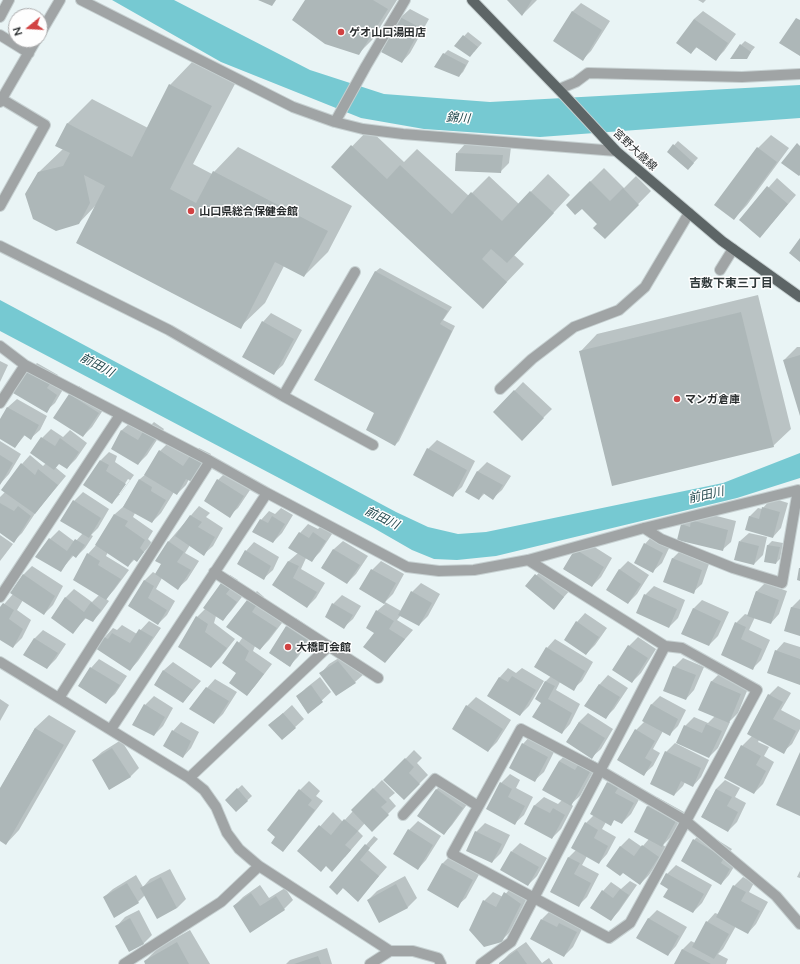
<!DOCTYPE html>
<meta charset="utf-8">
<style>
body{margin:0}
#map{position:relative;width:800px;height:964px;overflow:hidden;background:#e9f4f5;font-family:Lato,sans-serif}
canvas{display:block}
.north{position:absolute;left:8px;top:8px;width:40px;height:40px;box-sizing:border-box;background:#fefefe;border:1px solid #a9aaab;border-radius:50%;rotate:252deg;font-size:11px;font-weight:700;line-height:16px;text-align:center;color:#292d2e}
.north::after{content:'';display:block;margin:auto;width:14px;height:18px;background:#d14242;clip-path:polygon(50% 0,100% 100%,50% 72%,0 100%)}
</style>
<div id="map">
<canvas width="800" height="964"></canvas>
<div class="north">N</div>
</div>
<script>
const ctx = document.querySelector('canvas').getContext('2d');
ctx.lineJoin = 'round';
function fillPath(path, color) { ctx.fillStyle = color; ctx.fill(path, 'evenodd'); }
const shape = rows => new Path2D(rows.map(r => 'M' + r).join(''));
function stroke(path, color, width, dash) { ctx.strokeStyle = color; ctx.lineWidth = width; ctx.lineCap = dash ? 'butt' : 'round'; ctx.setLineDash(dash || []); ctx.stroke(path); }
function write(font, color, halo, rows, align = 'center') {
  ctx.font = font + ' Lato,"Noto Sans JP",sans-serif'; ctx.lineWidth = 3; ctx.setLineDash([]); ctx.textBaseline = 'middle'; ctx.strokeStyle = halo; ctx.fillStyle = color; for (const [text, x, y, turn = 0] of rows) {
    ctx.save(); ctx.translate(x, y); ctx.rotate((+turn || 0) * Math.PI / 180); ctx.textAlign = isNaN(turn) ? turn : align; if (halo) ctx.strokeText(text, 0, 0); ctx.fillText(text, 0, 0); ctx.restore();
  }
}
fillPath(shape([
 [112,0,174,0,310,70,384,94,490,102,800,85,800,118,540,137,424,129,361,118,221,62],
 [0,300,396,512,428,527,458,534,486,532,723,483,800,453,800,478,737,498,496,556,457,560,434,559,412,550,372,527,0,331]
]), '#76c9d2');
fillPath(shape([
 [307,0,397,0,372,40,358,54],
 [508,0,537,0,522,15],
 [698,0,706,0,703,3],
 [581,3,610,21,591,51,582,60,572,12],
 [410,9,429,19,410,53,402,62,383,52,401,17],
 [703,11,736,34,724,51,715,60,697,47,691,53,694,19],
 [468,32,482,43,474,52,455,46],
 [745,41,755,47,746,58,741,45],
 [448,50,469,61,463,72,459,76,444,54],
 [194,60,236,82,193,164,212,174,238,147,352,206,328,252,304,276,284,266,265,303,240,327,96,205,79,223,39,172,63,149,67,124,92,99,148,128,170,85],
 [369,129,404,162,417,149,469,196,489,176,519,204,548,174,570,195,514,255,524,264,483,307,332,167],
 [771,135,789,148,747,205,734,219,758,148],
 [678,141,698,158,688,169,668,152],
 [465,144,511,147,509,163,500,172,457,153],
 [604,168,624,188,636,176,651,191,605,238,598,224,582,207,567,205],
 [777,178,796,195,760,237,740,220],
 [380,268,452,307,443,320,455,326,399,441,395,445,375,413,375,272],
 [758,295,791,429,773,446,580,352,597,334],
 [271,313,302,330,283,365,274,373,263,322],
 [797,347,800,347,800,413,784,360],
 [0,361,8,365,0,382],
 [37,363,58,375,55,379,65,386,55,403,46,411,28,372],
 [523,382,552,409,522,439,494,412],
 [79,386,107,404,92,427,83,436,55,418,70,394],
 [17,399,47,416,40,430,31,438,25,435,15,447,0,438,0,421,8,407],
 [131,422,145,431,154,422,164,429,147,455,138,464,112,449,122,430],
 [51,429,63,437,70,430,87,443,76,459,67,468,59,463,55,467,66,476,36,512,22,533,14,541,0,532,0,497,5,492,22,464,30,455,43,466,46,463,42,438],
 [437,440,475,461,462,487,453,495,428,449],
 [0,441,21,454,9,474,0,484],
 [169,442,191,457,199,448,211,454,200,472,189,479,186,485,177,494,174,492,161,513,152,522,135,513,133,517,153,531,148,539,152,543,137,560,135,559,128,566,108,552,106,556,129,570,114,590,106,599,109,601,101,612,93,621,86,618,73,632,65,598,74,589,92,602,99,595,88,554,97,544,115,514,124,506,140,479,147,473,160,451],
 [109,452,117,456,115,462,134,475,121,493,112,502,101,460],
 [128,479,130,480,120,494,118,494],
 [487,462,511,476,502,490,493,498,485,493,479,499,466,491,478,471],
 [227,471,252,487,238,508,229,516,218,480],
 [83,492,109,509,98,528,91,535,93,536,85,548,76,557,74,555,60,571,50,539,59,530,75,542,83,533,74,501],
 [772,498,788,503,781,528,773,537,749,517,758,508,762,509],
 [199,506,210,513,206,517,223,528,213,546,204,554,190,545,185,553,199,561,187,580,178,588,162,578,156,589,175,601,167,615,158,624,130,606,144,581,153,572,156,574,162,563,157,560,169,541],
 [281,508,293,515,282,533,273,542,261,520,269,511,275,514],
 [701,512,736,521,731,542,722,550,682,525,691,516],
 [308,524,318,529,323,524,334,531,320,552,311,561,306,558,301,569,325,583,316,598,307,607,273,585,289,561,298,553,300,533],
 [749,533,767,537,763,555,754,564,740,541],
 [0,535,13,544,0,561],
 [653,535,671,544,662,563,653,571,645,544],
 [343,541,368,556,356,574,347,583,322,567,334,549],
 [585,541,612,558,601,577,592,586,564,569],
 [772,541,783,543,780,559,776,563,765,561,768,545],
 [254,542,279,557,273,570,264,578,246,551],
 [681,550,710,561,702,584,693,592,672,559],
 [381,561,404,574,393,594,385,602,401,611,412,592,421,583,440,594,428,616,419,625,401,615,397,620,413,630,385,662,375,633,377,611,385,604,360,589,372,570],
 [628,561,649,575,637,594,628,603,619,570],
 [32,566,63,586,53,605,44,614,23,600,17,610,31,620,22,638,13,647,0,639,0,609,13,594,12,593,24,574],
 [545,566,572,588,554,608,527,586],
 [230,575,238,580,234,585,245,593,231,611,222,620,216,616,214,623,235,639,220,658,211,667,197,617,206,608,222,584],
 [765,583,787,591,779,614,771,623,755,617,749,630,770,640,761,660,753,668,722,654,736,623,745,614,748,615,756,592],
 [654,586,685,600,678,618,669,627,645,595],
 [257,591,264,597,260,603,285,619,269,640,260,649,255,646,253,651,272,664,255,686,247,695,237,673,224,663,243,637,228,626,248,600],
 [342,595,361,606,353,619,344,627,333,604],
 [800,599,800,635,785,630,792,607],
 [702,600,729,612,718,636,709,645,693,609],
 [585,613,607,628,595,645,586,654,577,622],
 [296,618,315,631,298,657,289,666,270,653,287,626],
 [149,621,161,628,138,661,130,670,97,648,105,637,113,628,117,630,122,625,137,634],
 [43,630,66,644,56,659,47,668,34,639],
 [638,637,656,649,641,673,632,682,629,646],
 [555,639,593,662,582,681,573,689,560,682,556,690,580,704,570,724,562,733,542,702,537,699,546,681,551,676,547,648],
 [784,642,800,647,800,683,776,651],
 [347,653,364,674,355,682,321,673,329,664],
 [683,658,704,667,694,690,686,699,674,667],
 [99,659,127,676,115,694,106,702,91,668],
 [173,662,201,681,183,702,156,684,164,670],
 [508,668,516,673,522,668,544,681,529,706,520,715,488,696,500,677],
 [720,673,749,686,738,713,729,722,730,722,718,748,709,757,685,726,694,717,708,723,715,716,711,682],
 [608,675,628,688,614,709,605,718,586,706,600,684],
 [320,677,331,692,308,713,297,697,306,688],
 [215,679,237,692,223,714,214,723,207,688],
 [778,686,791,693,781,710,800,720,800,729,792,744,783,752,759,740,758,742,769,747,764,756,774,762,763,784,754,793,742,746,752,736,769,695],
 [154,696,173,708,163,726,154,735,134,724,145,705],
 [660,696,686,710,678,726,670,734,663,731,653,749,660,753,653,766,644,774,636,730,645,721,651,705],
 [476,697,511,720,497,742,488,751,467,706],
 [0,699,9,705,0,721],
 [292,705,304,719,282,739,270,725],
 [588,713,613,729,601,749,592,757,567,742,579,722],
 [49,715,76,731,19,830,6,844,0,840,0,789,35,728],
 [181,722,199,732,191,748,183,757,173,731],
 [531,735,556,748,544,772,535,780,523,744],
 [121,740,139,768,130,777,93,760,102,752],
 [675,743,709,760,701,777,693,786,685,782,683,786,674,795,666,752],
 [414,750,422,758,417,763,428,775,404,799,385,780],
 [568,753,583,761,587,757,598,763,580,796,571,804,573,806,561,829,552,838,525,824,535,805,544,797,558,804,562,800,559,761],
 [510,774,520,780,516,788,533,797,524,815,515,823,501,783],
 [617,774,626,779,623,784,642,794,631,814,622,823,615,819,610,824,606,822,602,829,616,837,607,854,599,863,587,856,582,865,599,874,587,897,579,905,551,891,569,857,576,850,586,823,594,815,608,783],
 [382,780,395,793,389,798,396,806,372,830,365,823,358,831,363,836,345,857,326,865,298,851,333,812,343,822,353,811,352,810],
 [725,780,740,788,735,797,746,803,737,822,728,831,702,817,716,789],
 [309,781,320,791,316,796,323,801,291,842,283,851,277,836,300,790],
 [445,781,471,799,452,825,444,834,418,816,437,789],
 [242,785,252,796,236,811,230,796],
 [657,797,684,812,671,837,663,845,667,848,649,875,640,884,620,847,629,838,642,847,649,839,635,831,648,806],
 [418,821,441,836,426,860,418,869,409,830],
 [485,823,510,835,501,853,492,862,476,832],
 [703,831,732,849,729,854,738,860,729,875,721,884,694,840],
 [374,836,378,839,368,850,387,867,358,900,343,888,366,845],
 [520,843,547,858,537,876,528,885,512,851],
 [452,854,481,871,466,898,457,906,428,889,443,863],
 [676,865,712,885,702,903,693,912,669,888,667,874],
 [170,869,186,899,177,908,145,895,138,902,104,897,113,889,136,875,143,887,150,879],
 [800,871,800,878,797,877],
 [405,876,417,898,408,907,380,922,368,900,377,891],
 [743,877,754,883,749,892,768,902,756,924,748,933,736,926,723,949,718,954,728,959,726,964,675,964,682,950,691,941,695,943,707,922,715,913,718,914,734,886],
 [630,881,637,885,619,911,611,920,603,891,611,882,621,889],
 [514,884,529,894,510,932,501,941,484,901,493,892,503,897],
 [260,885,269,898,285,888,293,900,284,909,234,906,243,897],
 [139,910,152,935,143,944,117,926,125,917],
 [657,910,687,927,676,946,668,955,648,919],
 [550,911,585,923,573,947,564,956,542,919],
 [190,930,210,964,146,964,145,961,158,948],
 [526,942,542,963,549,958,553,964,501,964,500,963,509,954],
 [327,948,332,964,286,964,290,960]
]), '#0003');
fillPath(shape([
 [258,0,276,0,272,6],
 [305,0,373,0,388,9,359,55,325,44,292,20],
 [507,0,532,0,522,16],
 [572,11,602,30,583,61,553,41],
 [400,17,421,28,402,63,381,52],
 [796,18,800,20,800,56,779,43],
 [694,19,728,43,716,61,696,47,691,54,676,43],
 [463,35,478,47,470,57,454,46],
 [740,44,751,52,747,59,730,59],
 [443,53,466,65,459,77,434,67],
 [169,84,212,106,170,189,196,203,213,171,328,231,304,277,275,262,241,329,76,243,105,186,84,175,90,203,79,224,56,231,33,219,25,194,38,172,63,166,70,153,55,146,67,123,132,157],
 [797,143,800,146,800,175,799,176,781,163],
 [673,144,694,163,688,170,667,152],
 [351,145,387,179,400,165,452,214,471,192,502,221,530,191,554,213,507,263,491,249,482,259,507,282,483,309,331,167],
 [757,147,777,162,734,220,714,205],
 [456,153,503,155,501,173,455,171],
 [590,181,610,201,623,188,639,205,605,239,593,228,597,224,582,209,575,215,566,205],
 [767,186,788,204,760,238,739,220],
 [800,238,800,262,789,253],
 [375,271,448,311,440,324,452,331,395,446,366,430,374,413,314,380],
 [741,312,774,447,612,486,579,351],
 [262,321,294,339,274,375,242,357],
 [800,355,800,416,783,360],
 [27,371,50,384,47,388,57,395,47,413,13,393],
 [514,390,544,418,522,441,493,412],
 [69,394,99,413,83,437,53,418],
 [7,407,39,425,31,440,24,435,15,448,0,439,0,419],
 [121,430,138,440,144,430,156,438,138,465,111,449],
 [41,437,55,446,60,438,79,452,67,469,59,464,54,470,30,453],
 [427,448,467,470,453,497,413,475],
 [159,450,183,466,190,456,203,463,192,482,186,479,177,495,144,475],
 [0,455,13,463,0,485],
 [100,460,109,465,106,471,126,484,112,504,83,485],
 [21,463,35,475,38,469,58,485,35,514,1,490],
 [477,471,503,485,493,500,483,493,479,500,465,492],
 [139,479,152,487,151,491,166,500,152,523,123,507],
 [217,479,244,496,230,518,204,501],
 [73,500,101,518,89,538,60,521],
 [0,503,14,511,18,506,31,516,14,543,0,533],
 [762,507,780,512,773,538,745,530,749,516,759,519],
 [114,514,128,521,125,526,145,540,140,548,144,552,137,562,133,559,128,567,95,545],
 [190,515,202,522,198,527,215,537,204,556,175,536],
 [272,516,285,524,273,543,252,532,260,519,268,523],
 [691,520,728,530,723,551,677,540,681,524,690,527],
 [299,532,309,538,313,532,326,541,312,562,288,548],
 [49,538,67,551,75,539,85,545,76,558,72,555,61,572,35,557],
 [168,541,184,552,177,562,191,570,178,590,155,574,161,564,155,561],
 [739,541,759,546,754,565,734,560],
 [644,543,663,553,653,573,634,563],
 [767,545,780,547,776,564,764,562],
 [333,549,360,565,347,584,321,568],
 [575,549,604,567,592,587,563,569],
 [245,550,271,566,264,580,237,564],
 [87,553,100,561,98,565,121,579,106,600,73,580],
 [672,558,702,570,694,594,663,582],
 [288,561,299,566,293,578,317,592,307,608,272,585],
 [799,568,800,568,800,581,797,580],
 [371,569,396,583,384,604,359,589],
 [619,569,641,584,628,604,606,590],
 [23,574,55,596,44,615,10,593],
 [535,574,564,597,554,610,525,586],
 [144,580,154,586,148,598,167,610,158,625,128,606],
 [221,583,230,589,226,594,237,602,223,621,203,608],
 [411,591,432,603,419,626,398,615],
 [756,591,779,600,771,624,747,616],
 [644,594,677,609,669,628,636,613],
 [65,597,84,612,91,602,101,610,93,622,85,618,73,634,51,618],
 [247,600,256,606,252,612,277,628,260,650,226,627],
 [3,603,14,610,9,619,23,629,13,648,0,640,0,607],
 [332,603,353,615,344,629,325,617],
 [791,607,800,609,800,636,784,631],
 [693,608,721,621,709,646,681,634],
 [376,610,394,621,389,629,405,639,385,663,363,647,374,633,366,628],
 [196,616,208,624,205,632,227,648,211,668,178,647],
 [576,621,599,637,586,655,564,640],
 [735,622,746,627,741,639,762,649,753,670,721,655],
 [286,626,307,640,290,667,269,653],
 [139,629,153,637,130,671,95,648,104,637,108,639,112,633,130,643],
 [34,638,58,653,47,669,23,655],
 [237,641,249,651,245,660,264,674,247,696,229,683,236,673,222,663],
 [628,645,648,658,632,683,612,670],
 [546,647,585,671,574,691,534,667],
 [775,650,800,659,800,685,767,673],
 [338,661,356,683,336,696,319,673],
 [673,666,696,675,686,700,663,691],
 [90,667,120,685,106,704,78,686],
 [163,670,193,690,183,703,154,685],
 [512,676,536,690,520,716,487,696,499,677,508,682],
 [545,681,555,686,548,699,572,713,562,734,532,717,541,703,535,699],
 [711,681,741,694,729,723,698,710],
 [599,684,620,697,606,719,584,706],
 [311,685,323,702,308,714,296,696],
 [206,687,229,701,214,724,189,709],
 [768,694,783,702,773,719,796,731,784,754,747,734],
 [144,704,165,717,154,736,132,725],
 [651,704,678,719,670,736,642,721],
 [466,705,503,729,488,752,452,729],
 [283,713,296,728,282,740,268,725],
 [579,722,605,738,592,759,566,742],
 [706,724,722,731,709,758,676,743,684,725,702,733],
 [35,728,64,745,6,845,0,841,0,788],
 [635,729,655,741,645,758,652,762,644,776,617,760],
 [172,730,191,741,183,758,163,746],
 [522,743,548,757,535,782,509,768],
 [741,745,761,756,756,765,766,771,754,794,724,778],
 [112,748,131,777,109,790,92,760],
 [665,751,701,768,693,787,681,781,674,796,650,784],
 [800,752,800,816,776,805],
 [405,758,414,767,409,773,420,784,404,800,383,780],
 [559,761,575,770,578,765,590,772,571,806,542,790],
 [500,782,512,789,508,797,525,806,515,825,486,809],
 [607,782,618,788,615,793,634,803,622,824,614,820,611,826,590,814],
 [237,788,248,801,236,812,225,800],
 [373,788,387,802,381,807,389,815,372,832,351,810],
 [299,789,312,800,308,805,315,810,283,852,271,843,275,837,267,830],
 [436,789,463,808,444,835,417,816],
 [716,789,732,797,727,806,738,812,728,832,701,817],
 [534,805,550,813,553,808,565,815,552,839,524,824],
 [647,806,676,821,662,847,634,832],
 [344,819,358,831,345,845,351,850,332,872,326,866,321,872,297,851,319,825,331,835],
 [585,822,598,830,594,838,608,846,599,864,571,848],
 [408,829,433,845,418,870,393,854],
 [475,831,502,844,492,863,466,851],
 [693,839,724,858,721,863,730,869,721,885,681,861],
 [365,844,370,848,360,860,379,876,358,902,343,888,337,895,329,887],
 [642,845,659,857,640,885,623,873,620,876,606,866,620,846,634,856],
 [511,851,539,867,528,886,500,870],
 [568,857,580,863,574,874,591,883,579,907,550,892],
 [442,863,473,880,458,908,427,890],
 [666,873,704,894,693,913,663,897,668,889,660,884],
 [161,877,177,908,157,919,140,888],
 [127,883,139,903,114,918,103,897],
 [396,884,408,908,379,923,367,900],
 [733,885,746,892,741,901,760,911,748,934,716,917],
 [620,889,629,895,611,921,590,908,602,890,613,898],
 [504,892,521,904,502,942,484,947,469,930,483,900,496,907],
 [251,893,260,906,276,896,285,910,250,933,233,906],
 [130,918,144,944,129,952,115,926],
 [648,918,679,936,668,956,636,938],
 [541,919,557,927,559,923,577,932,564,957,530,939],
 [706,921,729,934,714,959,692,947],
 [177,942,189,964,145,964,144,961],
 [682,949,711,964,674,964],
 [517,950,527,964,499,964,499,963],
 [318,956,321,964,294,964]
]), '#adb7b8');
const minor = shape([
 [81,0,293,107,335,122,363,129,403,134,616,151],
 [0,17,9,0],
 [40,34,60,0],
 [0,35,29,53],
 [559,89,576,82,588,73,742,77,800,74],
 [0,98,45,125,0,206],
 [0,102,36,40],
 [335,122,366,66,405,0],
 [0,246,169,330,283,396,373,445],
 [720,270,733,249],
 [0,346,25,365,210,461,267,493,407,567,439,571,474,570,528,560,644,528,798,490,782,583,733,568,661,539,644,528],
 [500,389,532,359,574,327,619,310,645,287,689,213],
 [283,396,355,272],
 [0,403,25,365],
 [214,572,378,678],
 [0,597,120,415],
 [665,646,682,648,757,690,686,821,776,896,800,924],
 [0,662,189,778,204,790,216,807,227,833,239,849,259,866,390,951,413,951,438,958,441,964],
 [59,698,210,461],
 [111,729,267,493],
 [521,729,601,771,686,821,630,923,609,938,452,854,521,729],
 [189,778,329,646],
 [403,815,435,779,478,806],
 [124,964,221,902,259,866],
 [370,964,390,951],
 [481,964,511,942,665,646,528,560]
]);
const major = shape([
 [472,0,565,96,616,151,722,241,800,297]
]);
stroke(minor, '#c6d0d1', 12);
stroke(major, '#c6d0d1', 12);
stroke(minor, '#a0a4a5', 10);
stroke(major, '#5d6566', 10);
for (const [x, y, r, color] of [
 [341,32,4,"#d14242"],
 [191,211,4,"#d14242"],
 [677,399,4,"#d14242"],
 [288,647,4,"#d14242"]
]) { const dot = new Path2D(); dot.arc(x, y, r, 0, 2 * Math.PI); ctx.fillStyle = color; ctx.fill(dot); stroke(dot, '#fefefe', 1.5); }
write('bold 11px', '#292d2e', '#fefefe', [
 ["ゲオ山口湯田店",349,32],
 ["山口県総合保健会館",199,211],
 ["マンガ倉庫",685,399],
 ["大橋町会館",296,647]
], 'left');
write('11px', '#292d2e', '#fefefe', [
 ["宮野大歳線",635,150,43]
]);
write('italic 12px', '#1f464b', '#fefefe', [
 ["錦川",458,118,4],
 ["前田川",97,365,28],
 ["前田川",706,495,-13],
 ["前田川",382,518,26]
]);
write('bold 12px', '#30393a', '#fefefe', [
 ["吉敷下東三丁目",731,283]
]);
</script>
